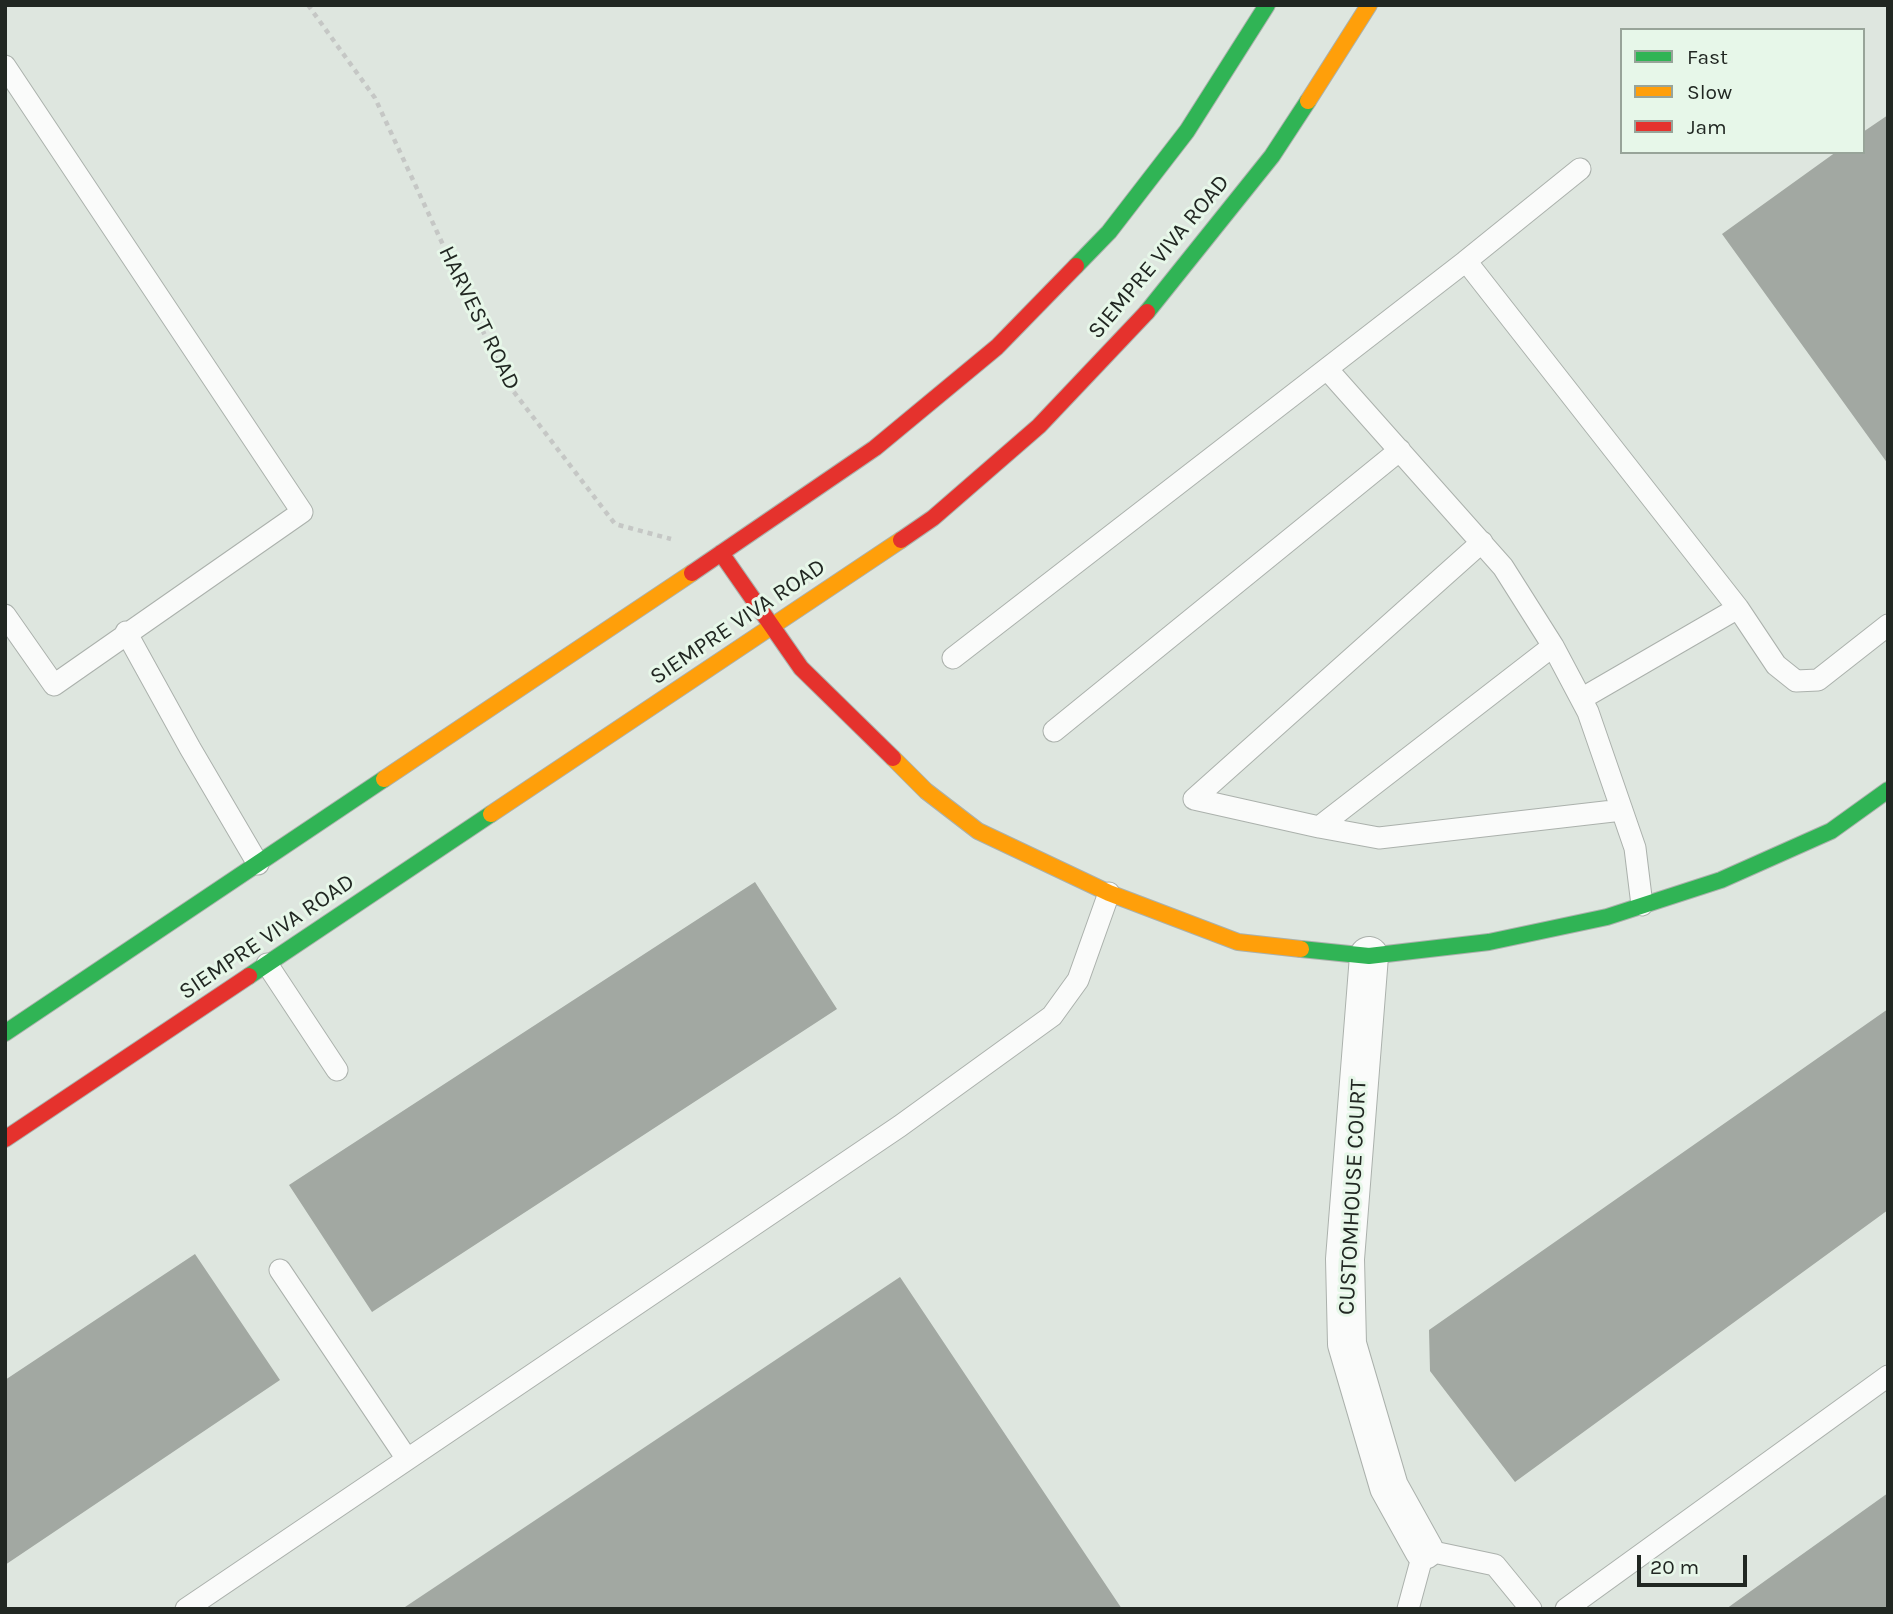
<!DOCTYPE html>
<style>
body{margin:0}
#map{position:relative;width:1893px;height:1614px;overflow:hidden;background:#dee6df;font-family:Karla,sans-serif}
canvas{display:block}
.frame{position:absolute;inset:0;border:7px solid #212722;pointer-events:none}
.legend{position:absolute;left:1620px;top:28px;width:245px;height:126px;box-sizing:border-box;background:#e7f7e9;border:2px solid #98a499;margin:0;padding:9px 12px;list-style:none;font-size:21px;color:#212722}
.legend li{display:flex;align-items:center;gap:14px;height:35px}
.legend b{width:35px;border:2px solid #98a499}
.scale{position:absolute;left:1637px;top:1555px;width:110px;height:32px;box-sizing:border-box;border:4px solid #212722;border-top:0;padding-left:9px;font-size:21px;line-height:24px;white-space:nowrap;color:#212722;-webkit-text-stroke:5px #e7f7e9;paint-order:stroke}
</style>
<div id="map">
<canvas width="1893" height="1614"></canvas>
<div class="frame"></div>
<ul class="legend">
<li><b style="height:9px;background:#30b455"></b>Fast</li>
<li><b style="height:9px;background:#ff9f0a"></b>Slow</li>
<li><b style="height:9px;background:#e5322d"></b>Jam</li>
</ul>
<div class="scale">20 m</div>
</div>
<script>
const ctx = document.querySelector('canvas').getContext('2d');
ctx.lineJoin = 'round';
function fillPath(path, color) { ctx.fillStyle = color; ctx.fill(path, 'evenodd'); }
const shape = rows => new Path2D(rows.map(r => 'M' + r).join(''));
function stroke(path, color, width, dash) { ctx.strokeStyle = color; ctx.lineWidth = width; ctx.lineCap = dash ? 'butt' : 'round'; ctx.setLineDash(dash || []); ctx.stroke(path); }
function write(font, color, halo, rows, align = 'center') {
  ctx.font = font + ' Karla,sans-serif'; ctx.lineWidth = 6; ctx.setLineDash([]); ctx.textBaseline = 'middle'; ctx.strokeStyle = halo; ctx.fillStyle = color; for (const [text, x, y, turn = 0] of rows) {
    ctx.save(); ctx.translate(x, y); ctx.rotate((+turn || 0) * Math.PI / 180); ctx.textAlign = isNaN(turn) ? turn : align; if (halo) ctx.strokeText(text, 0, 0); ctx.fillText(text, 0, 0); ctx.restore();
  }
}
fillPath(shape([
 [1888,115,1888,464,1722,234,1836,152,1863,152,1863,132],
 [755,882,837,1009,372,1312,289,1185],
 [1888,1009,1888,1210,1515,1482,1430,1371,1429,1330],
 [195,1254,280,1380,5,1565,5,1380],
 [900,1277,1122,1609,402,1609],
 [1888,1493,1888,1609,1726,1609,1769,1578]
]), '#a2a8a2');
const lane = shape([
 [5,66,302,512,54,685,5,615],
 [1466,261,1580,169],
 [1327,369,1503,567,1553,646,1588,712,1635,848,1642,905],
 [126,632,190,748,258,864],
 [953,658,1466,261,1738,608],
 [1581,699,1738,608,1776,665,1796,681,1818,680,1888,625],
 [1054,731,1400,450],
 [1194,799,1319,827,1379,838,1622,810],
 [1194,799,1482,542],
 [1319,827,1553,646],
 [267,964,337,1070],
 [280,1270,407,1459],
 [186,1609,900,1126,1052,1016,1078,980,1109,893],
 [1408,1609,1424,1550,1495,1565,1531,1609],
 [1566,1609,1888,1376]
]);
const street = shape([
 [1369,956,1345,1259,1347,1344,1389,1487,1424,1550]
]);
const fast = shape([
 [1076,266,1109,232,1187,131,1267,5],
 [1147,312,1272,156,1308,101],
 [1301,949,1369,956,1489,942,1607,917,1721,880,1831,831,1888,790],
 [249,976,491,814],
 [5,1033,384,779]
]);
const slow = shape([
 [1308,101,1369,5],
 [893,758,926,791,978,831,1109,893,1238,942,1301,949],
 [384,779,692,573],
 [491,814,901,540]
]);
const jam = shape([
 [901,540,933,518,1039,426,1147,312],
 [721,553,801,668,893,758],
 [692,573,875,448,997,347,1076,266],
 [5,1139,249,976]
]);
stroke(lane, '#abb1ac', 23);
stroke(street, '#abb1ac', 40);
stroke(fast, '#abb1ac', 18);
stroke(slow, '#abb1ac', 18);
stroke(jam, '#abb1ac', 18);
stroke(shape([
 [308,5,375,98,507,383,615,524,671,539]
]), '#c5c7c5', 4.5, [5, 5]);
stroke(lane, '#fafbfa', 21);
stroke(street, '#fafbfa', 38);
stroke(fast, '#30b455', 16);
stroke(slow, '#ff9f0a', 16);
stroke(jam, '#e5322d', 16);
write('23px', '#212722', '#e7f7e9', [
 ["SIEMPRE VIVA ROAD",1159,257,-50],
 ["HARVEST ROAD",479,318,64],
 ["SIEMPRE VIVA ROAD",738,622,-34],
 ["SIEMPRE VIVA ROAD",267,937,-34],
 ["CUSTOMHOUSE COURT",1353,1197,-87]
]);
</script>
